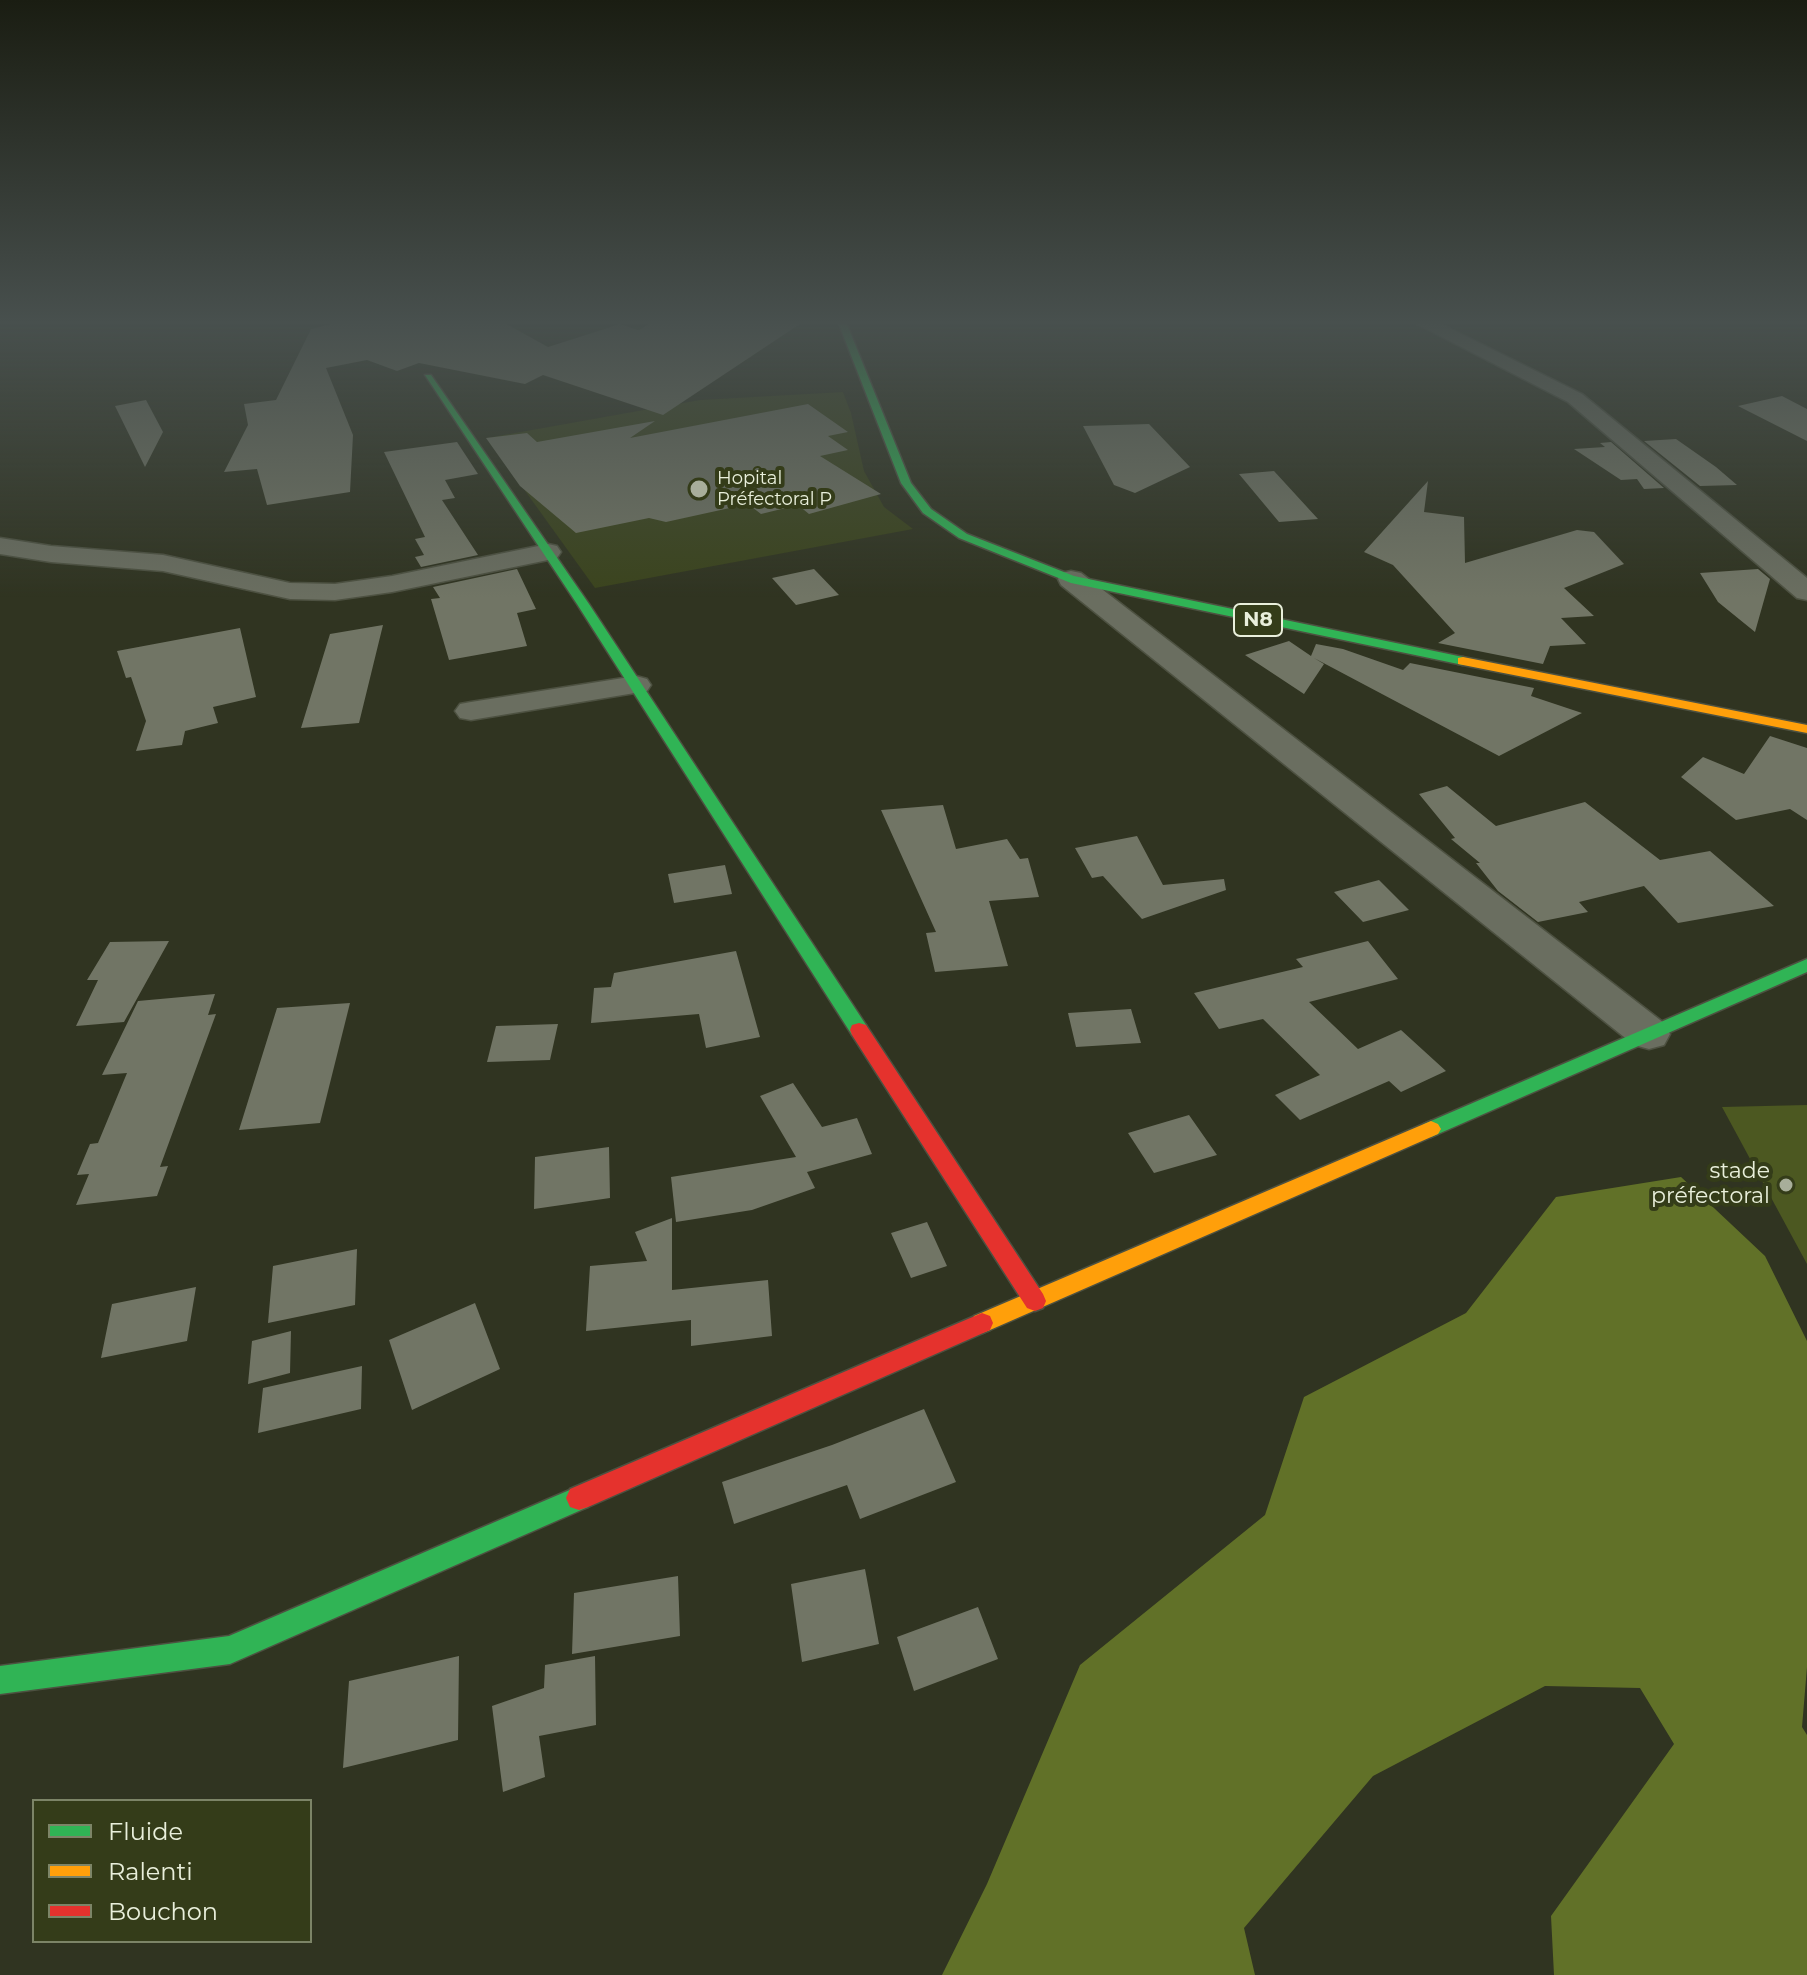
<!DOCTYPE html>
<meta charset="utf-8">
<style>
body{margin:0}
#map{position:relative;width:1807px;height:1975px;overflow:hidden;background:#303421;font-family:Montserrat,sans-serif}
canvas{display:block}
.legend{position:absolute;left:32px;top:1799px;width:280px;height:144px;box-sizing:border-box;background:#343c19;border:2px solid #7c8467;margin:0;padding:10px 14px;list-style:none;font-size:24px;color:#e9efdb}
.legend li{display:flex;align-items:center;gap:16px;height:40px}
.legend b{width:40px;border:2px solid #7c8467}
</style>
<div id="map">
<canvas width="1807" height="1975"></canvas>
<ul class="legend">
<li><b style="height:10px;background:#30b455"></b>Fluide</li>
<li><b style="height:10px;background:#ff9f0a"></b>Ralenti</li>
<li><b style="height:10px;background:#e5322d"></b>Bouchon</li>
</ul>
</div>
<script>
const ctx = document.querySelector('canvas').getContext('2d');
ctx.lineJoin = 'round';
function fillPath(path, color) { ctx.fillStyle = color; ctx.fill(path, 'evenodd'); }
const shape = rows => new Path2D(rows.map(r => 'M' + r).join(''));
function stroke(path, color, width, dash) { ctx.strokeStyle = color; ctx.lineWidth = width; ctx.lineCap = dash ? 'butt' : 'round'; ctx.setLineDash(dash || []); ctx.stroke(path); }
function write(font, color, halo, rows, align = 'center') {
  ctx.font = font + ' Montserrat,sans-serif'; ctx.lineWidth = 8; ctx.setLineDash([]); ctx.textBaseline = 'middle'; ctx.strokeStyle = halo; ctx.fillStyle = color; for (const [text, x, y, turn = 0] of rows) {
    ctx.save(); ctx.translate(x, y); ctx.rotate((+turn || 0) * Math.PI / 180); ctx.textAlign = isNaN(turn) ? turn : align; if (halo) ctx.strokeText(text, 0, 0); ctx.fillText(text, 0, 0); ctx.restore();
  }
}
fillPath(shape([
 [843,392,851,413,864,471,884,507,913,529,595,588,487,438,700,400]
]), '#3b441d');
fillPath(shape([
 [1807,1105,1807,1264,1722,1107]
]), '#4c5821');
fillPath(shape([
 [1681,1177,1765,1256,1807,1341,1807,1667,1802,1727,1807,1735,1807,1975,1554,1975,1551,1916,1674,1744,1640,1688,1545,1686,1373,1776,1244,1928,1255,1975,942,1975,987,1884,1080,1665,1265,1515,1304,1397,1466,1313,1556,1197]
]), '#617128');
fillPath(shape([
 [339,322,503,322,548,347,620,324,639,330,652,322,803,322,663,415,543,375,525,384,419,363,397,371,367,360,326,368,353,435,350,492,267,505,257,469,224,472,248,425,244,404,276,400,311,329],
 [1782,396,1807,409,1807,441,1738,406],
 [146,400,163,432,145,467,115,406],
 [808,404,848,432,828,436,848,450,820,456,881,494,809,514,798,505,761,514,748,504,666,522,649,518,576,533,520,486,486,438,527,433,537,442,655,421,630,438],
 [1149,424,1190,467,1135,493,1114,485,1083,426],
 [1676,439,1716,467,1737,485,1700,486,1644,441],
 [457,442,478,474,445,480,455,498,442,500,478,555,421,567,415,557,424,555,415,539,425,537,384,452],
 [1611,442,1664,488,1644,489,1637,479,1621,480,1574,449,1605,447,1600,443],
 [1274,471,1318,519,1279,522,1239,474],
 [1428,481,1424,512,1464,517,1465,563,1577,530,1594,532,1624,564,1564,588,1594,616,1561,618,1586,644,1550,646,1543,664,1438,643,1455,633,1393,565,1364,552],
 [517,569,536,609,517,613,527,646,449,660,431,599,440,598,433,587],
 [814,569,839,595,796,605,772,578],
 [1758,569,1770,579,1755,632,1718,602,1700,573],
 [383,625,359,723,301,728,330,634],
 [240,628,256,697,213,707,218,723,185,731,182,745,136,751,146,721,131,677,126,678,117,651],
 [1289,641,1311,656,1316,644,1343,649,1403,670,1410,663,1534,688,1531,696,1582,713,1499,756,1314,658,1324,664,1304,694,1245,655],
 [1770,736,1807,748,1807,820,1790,809,1736,820,1681,777,1703,757,1744,774],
 [1447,786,1496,826,1585,802,1660,860,1710,851,1774,906,1678,923,1644,886,1579,902,1588,912,1538,922,1498,891,1476,863,1480,863,1451,839,1455,838,1419,794],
 [943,805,956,849,1007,839,1020,859,1028,858,1039,897,989,901,1008,966,935,972,926,933,936,932,881,810],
 [1137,836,1163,885,1224,879,1226,890,1142,919,1103,876,1092,878,1075,848],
 [725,865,732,894,674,903,668,874],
 [1379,880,1409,910,1363,922,1334,892],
 [169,941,124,1022,76,1026,98,980,87,980,110,942],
 [1368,941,1398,979,1309,1002,1358,1049,1401,1030,1446,1071,1401,1092,1389,1081,1300,1120,1275,1095,1320,1075,1263,1019,1219,1029,1194,993,1303,967,1296,959],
 [736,951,760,1037,706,1048,699,1014,591,1023,594,988,611,987,614,973],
 [215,994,208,1015,216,1014,160,1167,168,1166,157,1196,76,1205,89,1174,77,1175,90,1144,98,1143,127,1073,102,1075,138,1001],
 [350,1003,320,1123,239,1130,277,1008],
 [1131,1009,1141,1043,1076,1047,1068,1013],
 [558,1024,550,1060,487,1062,496,1026],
 [793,1083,822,1127,857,1118,872,1154,807,1172,815,1188,752,1210,676,1222,671,1177,796,1157,760,1096],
 [1189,1115,1217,1155,1154,1173,1128,1133],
 [609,1147,610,1198,534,1209,535,1157],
 [672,1218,672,1290,768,1280,772,1336,691,1346,691,1320,586,1331,590,1266,647,1261,635,1232],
 [927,1222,947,1266,911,1278,891,1233],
 [357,1249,355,1305,268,1323,273,1266],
 [196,1287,187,1341,101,1358,112,1304],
 [475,1303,500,1369,412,1410,389,1340],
 [291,1331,290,1373,248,1384,252,1341],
 [362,1366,361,1409,258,1433,263,1388],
 [924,1409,956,1482,860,1519,847,1485,734,1524,722,1482,832,1445],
 [865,1569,879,1644,802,1662,791,1584],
 [678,1576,680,1636,572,1654,574,1593],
 [978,1607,998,1659,914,1691,897,1637],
 [459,1656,458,1740,343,1768,349,1681],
 [595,1656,596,1725,539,1736,545,1777,503,1792,492,1706,544,1688,545,1665]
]), '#717565');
const street = shape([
 [1413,322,1437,322,1582,394,1807,578,1807,600,1797,598,1568,402,1413,322],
 [0,538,51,546,163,555,290,583,335,584,392,576,548,544,557,546,561,552,557,558,548,560,392,592,335,600,290,599,163,571,51,562,0,554,0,538],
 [1071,571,1081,573,1664,1023,1670,1034,1664,1045,1649,1049,1634,1045,1061,585,1058,579,1061,573,1071,571],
 [636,676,647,679,651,685,647,691,471,720,460,718,455,711,460,704,471,702,636,676]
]);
const fast = shape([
 [838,322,846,322,911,483,931,509,967,534,1074,576,1463,657,1470,661,1463,665,1071,583,959,538,923,513,901,483,838,322],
 [425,375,431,375,589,604,866,1025,868,1030,866,1035,852,1035,577,604,425,375],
 [1807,959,1807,972,1438,1134,1431,1137,1424,1134,1421,1129,1424,1124,1807,959],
 [579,1486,588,1489,592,1498,588,1507,230,1664,0,1694,0,1666,229,1636,579,1486]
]);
const slow = shape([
 [1463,657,1807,725,1807,733,1458,664,1458,658,1463,657],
 [1431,1121,1438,1124,1441,1129,1438,1134,990,1330,982,1333,974,1330,971,1323,974,1316,1431,1121]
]);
const jam = shape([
 [859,1023,866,1025,1043,1294,1046,1301,1043,1308,1035,1311,1027,1308,852,1035,850,1030,852,1025,859,1023],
 [982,1313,990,1316,993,1323,990,1330,588,1507,579,1510,570,1507,566,1498,570,1489,982,1313]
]);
stroke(street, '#4d5141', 3);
stroke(fast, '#4d5141', 3);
stroke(slow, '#4d5141', 3);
stroke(jam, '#4d5141', 3);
fillPath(street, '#6a6e60');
fillPath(fast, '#30b455');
fillPath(slow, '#ff9f0a');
fillPath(jam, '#e5322d');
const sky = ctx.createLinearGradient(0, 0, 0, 598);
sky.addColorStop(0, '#1a1d12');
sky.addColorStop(0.54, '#48504e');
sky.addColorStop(1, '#48504e00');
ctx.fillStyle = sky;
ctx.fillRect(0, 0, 1807, 598);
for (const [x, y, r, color] of [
 [699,489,10,"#a8ae9a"],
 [1786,1185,8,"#a8ae9a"]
]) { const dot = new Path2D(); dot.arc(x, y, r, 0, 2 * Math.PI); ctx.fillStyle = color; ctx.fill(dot); stroke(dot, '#343c19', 3); }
write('18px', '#e9efdb', '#343c19', [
 ["Hopital",717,479],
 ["Préfectoral P",717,500]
], 'left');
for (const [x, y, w] of [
 [1258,620,48]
]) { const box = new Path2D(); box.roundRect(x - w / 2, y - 16, w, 32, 6); ctx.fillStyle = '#343c19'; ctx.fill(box); stroke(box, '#e9efdb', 2); }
write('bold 20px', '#e9efdb', null, [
 ["N8",1258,620]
]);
write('22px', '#e9efdb', '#343c19', [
 ["stade",1770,1172],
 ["préfectoral",1770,1197]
], 'right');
</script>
